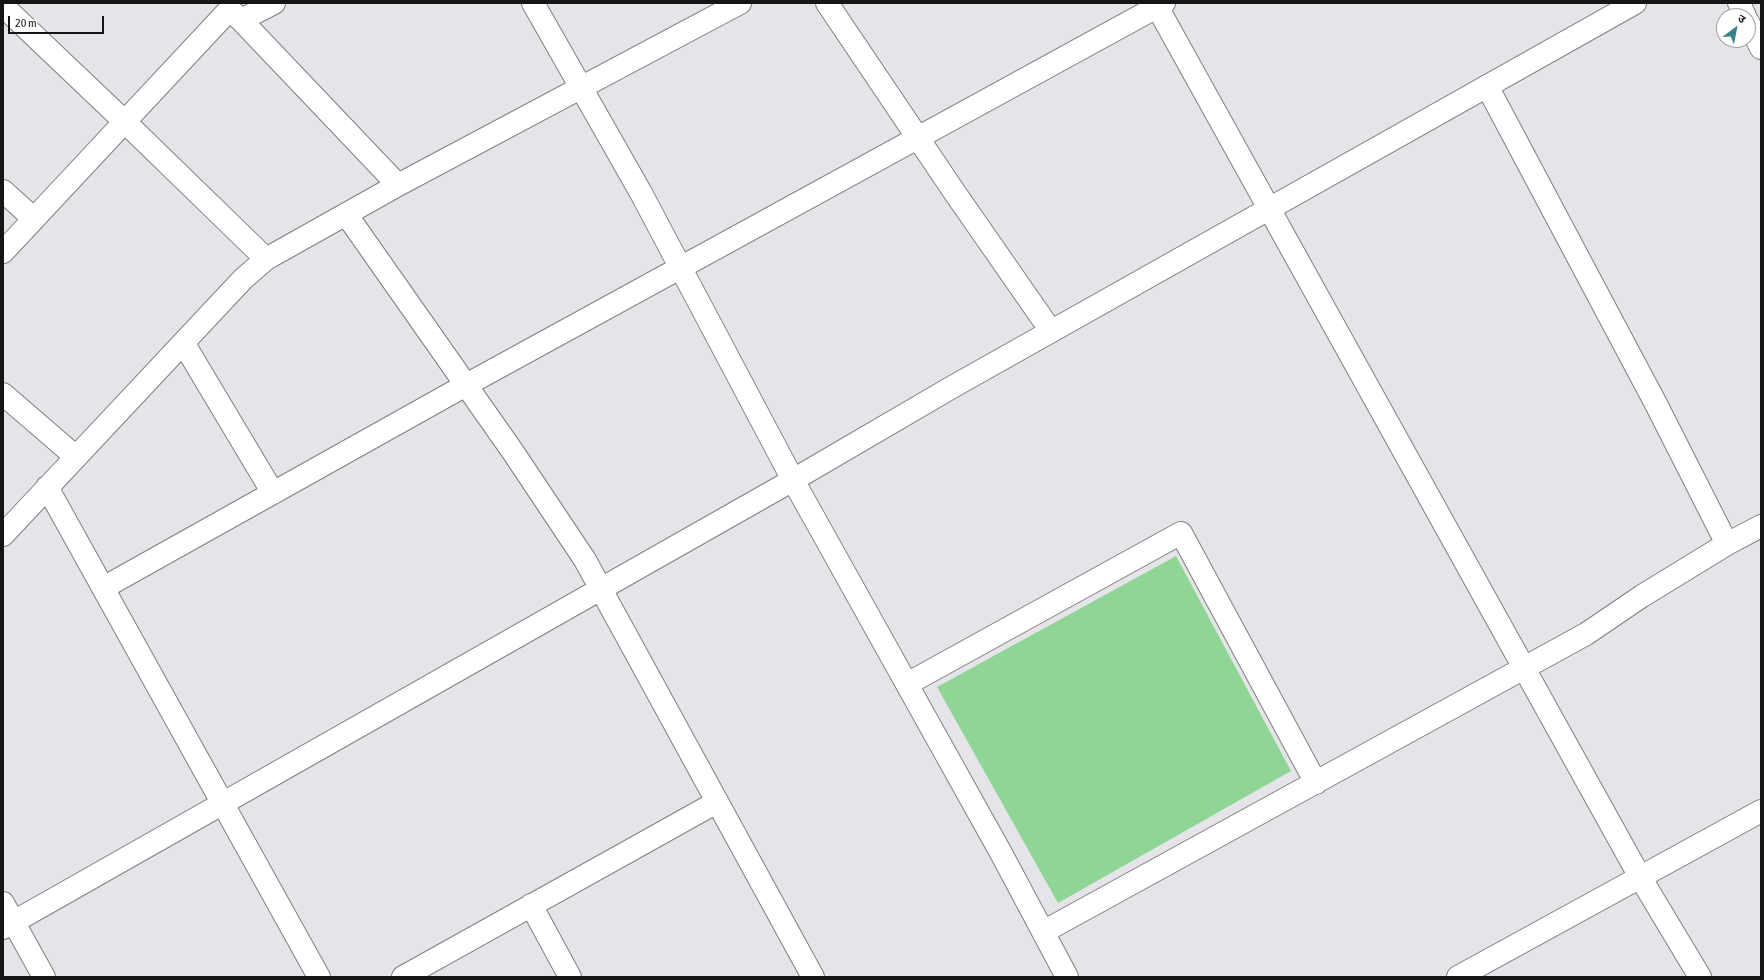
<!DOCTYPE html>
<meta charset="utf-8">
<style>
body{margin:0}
#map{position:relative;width:1764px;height:980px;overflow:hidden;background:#e5e5e9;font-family:"Asap Condensed","Noto Sans Devanagari",sans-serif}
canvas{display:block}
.frame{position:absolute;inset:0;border:4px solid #151516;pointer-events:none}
.north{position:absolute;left:1716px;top:8px;width:40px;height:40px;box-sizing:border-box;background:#fff;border:1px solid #a1a1a2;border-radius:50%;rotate:32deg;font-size:11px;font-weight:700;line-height:16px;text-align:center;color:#151516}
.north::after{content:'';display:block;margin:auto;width:14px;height:18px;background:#3b838a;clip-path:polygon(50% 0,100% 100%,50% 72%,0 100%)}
.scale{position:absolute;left:8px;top:16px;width:96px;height:18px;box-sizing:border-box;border:2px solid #151516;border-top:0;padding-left:5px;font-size:12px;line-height:14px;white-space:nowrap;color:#151516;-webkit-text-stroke:3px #fff;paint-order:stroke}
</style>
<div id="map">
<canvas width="1764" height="980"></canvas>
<div class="frame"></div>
<div class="north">उ</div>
<div class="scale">20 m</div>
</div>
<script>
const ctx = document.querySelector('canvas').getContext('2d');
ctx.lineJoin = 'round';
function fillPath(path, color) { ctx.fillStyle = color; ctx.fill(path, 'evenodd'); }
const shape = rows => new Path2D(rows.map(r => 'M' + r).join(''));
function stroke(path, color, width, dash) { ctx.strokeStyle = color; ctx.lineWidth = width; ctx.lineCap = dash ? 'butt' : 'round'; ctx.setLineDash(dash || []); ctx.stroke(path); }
fillPath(shape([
 [1176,556,1291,771,1058,903,937,687]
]), '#8fd696');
const minor = shape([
 [533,3,641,193,793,480,1001,853,1067,977],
 [827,3,955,193,1051,331],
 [1155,3,1640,877,1700,977],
 [1739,3,1745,16],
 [3,6,125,122,266,259],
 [231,11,241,20,274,3],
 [241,20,398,185],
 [1748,22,1761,48],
 [1487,86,1656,404,1727,544],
 [3,191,34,219],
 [346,214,513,452,585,560,813,977],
 [3,252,230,9],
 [184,344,273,493],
 [3,394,76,457],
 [47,487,319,977],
 [3,535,243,279,266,259,398,185,740,3],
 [103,588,466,385,1164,3],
 [907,684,1181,533,1316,783],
 [3,903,44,977],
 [531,905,570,977],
 [1043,932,1586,634,1642,596,1727,544,1761,526],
 [403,977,717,802]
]);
const tertiary = shape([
 [3,928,793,480,954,386,1635,3],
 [1458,977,1761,811]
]);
stroke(minor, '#7f7f82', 24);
stroke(tertiary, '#7f7f82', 24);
stroke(minor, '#fff', 22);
stroke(tertiary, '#fff', 22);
</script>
